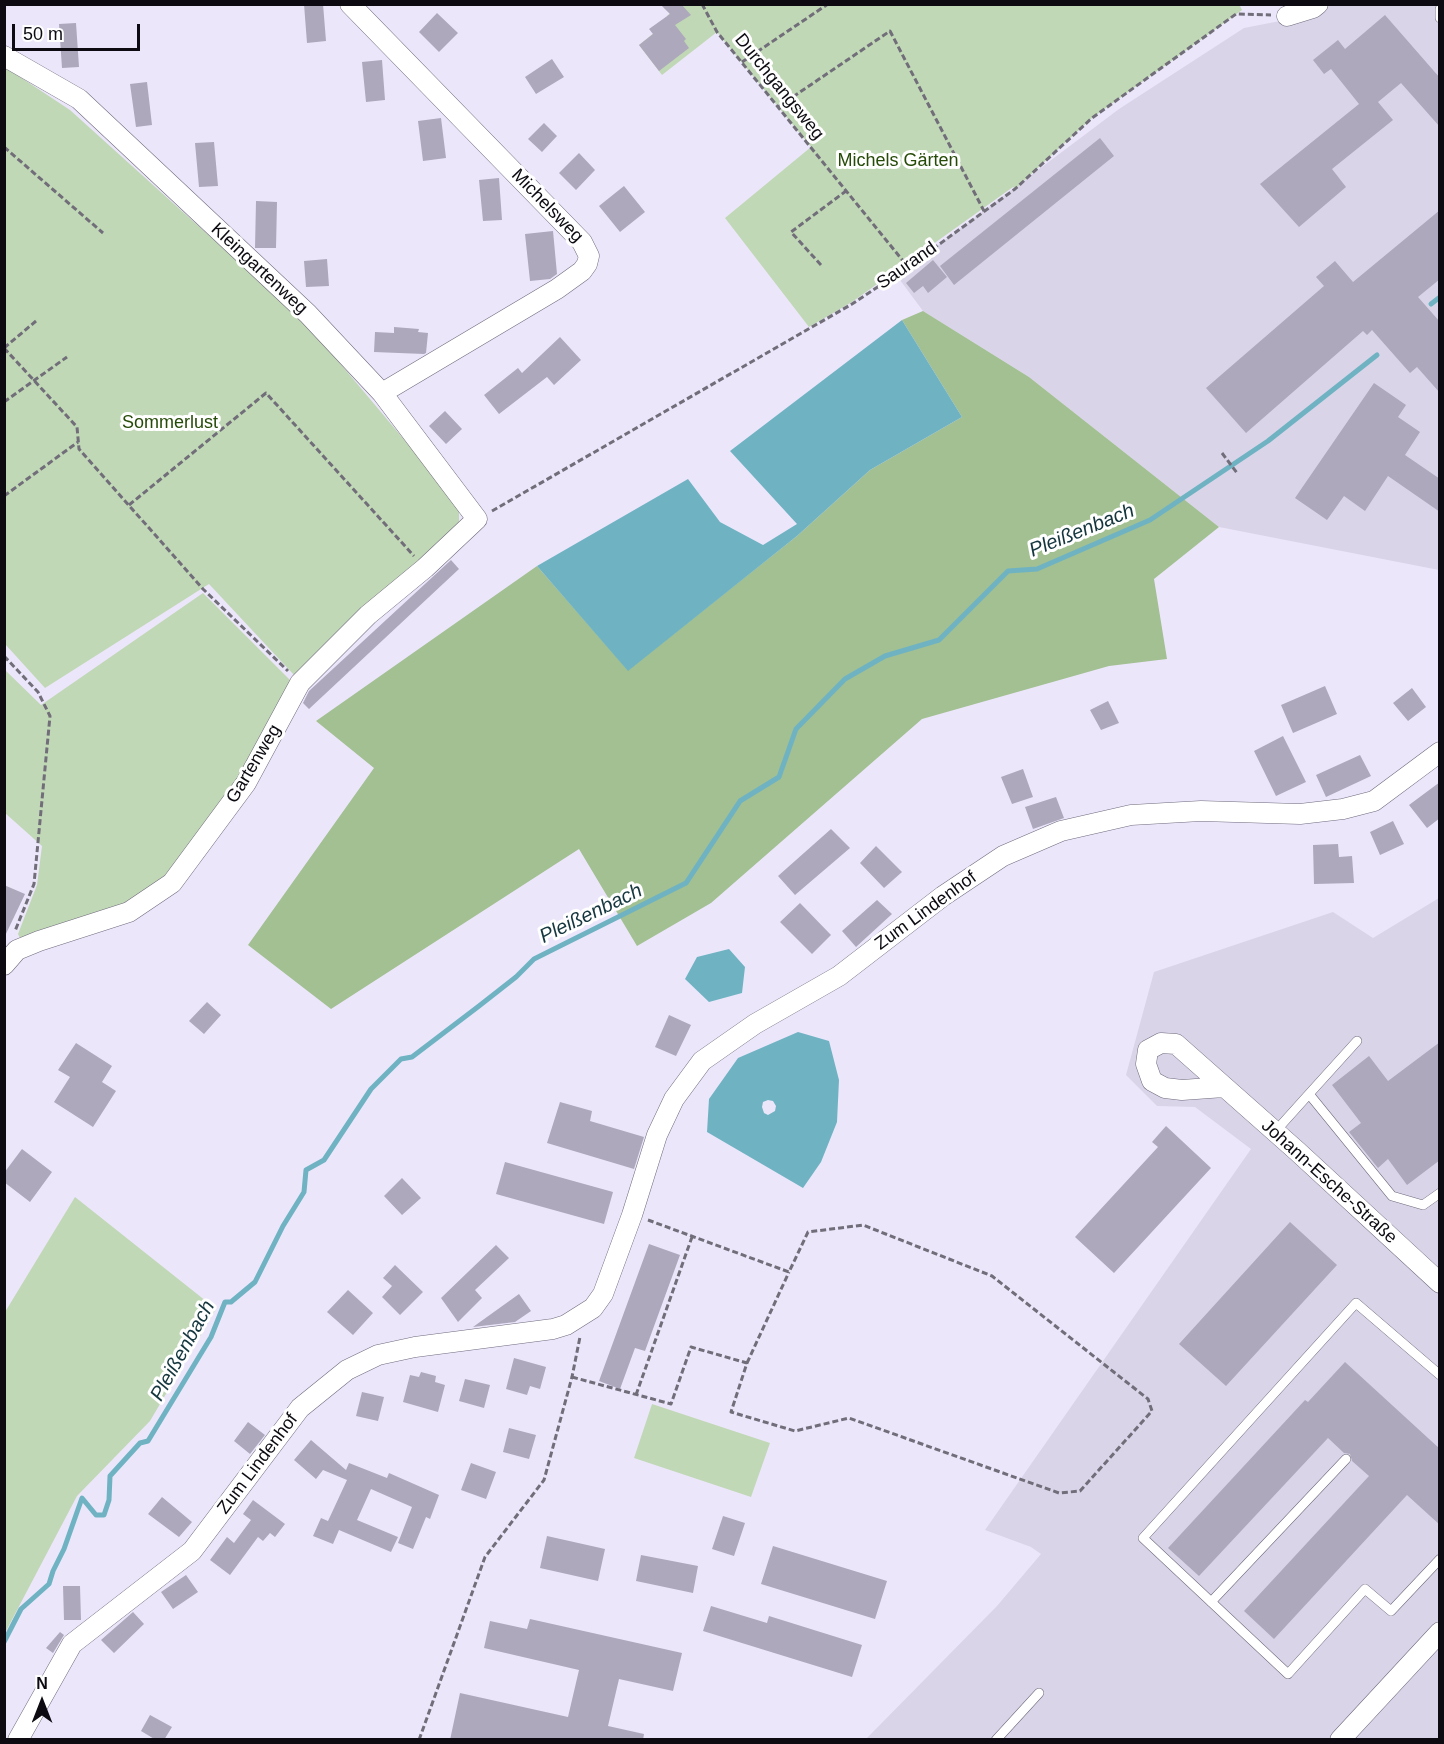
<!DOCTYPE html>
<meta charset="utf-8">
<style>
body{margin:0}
#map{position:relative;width:1444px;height:1744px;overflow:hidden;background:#ece6fb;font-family:Arial,sans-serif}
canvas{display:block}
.frame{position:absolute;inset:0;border:6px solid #0d0b11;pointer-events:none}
.north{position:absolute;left:12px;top:1672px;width:60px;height:60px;-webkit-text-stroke:4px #fff;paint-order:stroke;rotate:0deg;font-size:16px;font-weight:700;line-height:24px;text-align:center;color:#0d0b11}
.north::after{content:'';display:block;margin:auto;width:21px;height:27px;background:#0d0b11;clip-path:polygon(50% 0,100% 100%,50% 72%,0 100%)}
.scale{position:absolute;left:12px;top:24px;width:128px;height:27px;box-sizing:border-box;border:3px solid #0d0b11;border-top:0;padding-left:8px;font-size:18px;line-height:21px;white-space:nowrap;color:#0d0b11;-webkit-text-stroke:4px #fff;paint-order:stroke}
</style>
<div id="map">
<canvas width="1444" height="1744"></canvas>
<div class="frame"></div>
<div class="north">N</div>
<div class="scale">50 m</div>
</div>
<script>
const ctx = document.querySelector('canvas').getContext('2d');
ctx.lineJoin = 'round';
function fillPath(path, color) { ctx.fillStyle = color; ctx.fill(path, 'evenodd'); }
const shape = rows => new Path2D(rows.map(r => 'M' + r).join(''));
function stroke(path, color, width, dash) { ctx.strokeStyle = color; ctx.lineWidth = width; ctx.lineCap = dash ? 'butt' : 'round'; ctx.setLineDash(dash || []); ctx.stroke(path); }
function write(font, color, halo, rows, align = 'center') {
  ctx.font = font + ' Arial,sans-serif'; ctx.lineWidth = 6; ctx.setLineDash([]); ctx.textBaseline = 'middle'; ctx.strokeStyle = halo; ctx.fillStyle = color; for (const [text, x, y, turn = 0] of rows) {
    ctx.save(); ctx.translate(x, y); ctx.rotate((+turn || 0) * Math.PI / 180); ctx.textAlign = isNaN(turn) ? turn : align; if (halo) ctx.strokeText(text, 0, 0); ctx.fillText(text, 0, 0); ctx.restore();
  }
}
fillPath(shape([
 [1327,5,1439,5,1439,570,1219,527,1029,377,923,311,897,276,1119,109,1244,28,1316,14],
 [1439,898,1439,1739,865,1740,997,1606,1041,1554,1031,1547,985,1530,1251,1149,1195,1107,1157,1106,1126,1075,1154,972,1333,912,1373,938]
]), '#dad4e9');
fillPath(shape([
 [1239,4,1242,10,1092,118,1015,189,1013,187,852,302,809,327,725,218,811,147,717,32,662,75,639,45,670,20,667,16,670,13,664,8,666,5],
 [5,67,70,110,307,324,459,505,459,525,294,675,209,584,45,688,5,644],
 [203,593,291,681,242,779,166,882,124,909,22,942,18,934,37,885,42,846,5,813,4,669,41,705],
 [75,1197,216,1309,150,1421,77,1496,5,1633,5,1312],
 [652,1404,770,1443,751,1497,634,1458]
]), '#c1d8b6');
fillPath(shape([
 [923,311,1029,377,1219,527,1154,579,1167,659,1109,666,922,719,711,903,637,946,579,849,331,1009,248,945,374,768,316,721,537,566,628,670,797,536,870,470,962,417,902,320]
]), '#a2c092');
fillPath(shape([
 [902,320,962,417,870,470,797,536,628,671,537,566,688,479,720,522,763,545,797,524,730,451],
 [729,949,745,967,742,993,709,1002,685,979,697,957],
 [798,1032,829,1041,839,1080,837,1122,821,1162,803,1188,707,1132,709,1099,738,1058],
 [768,1100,773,1101,776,1106,775,1111,768,1115,764,1113,762,1107,763,1102]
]), '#6fb3c3');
stroke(shape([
 [1431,304,1440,297],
 [4,1642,21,1609,49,1584,53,1571,64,1549,82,1498,96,1515,104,1515,109,1500,110,1476,140,1443,148,1441,211,1337,225,1302,231,1302,255,1282,283,1226,304,1192,306,1170,324,1160,371,1089,401,1059,412,1057,479,1006,516,977,534,959,686,883,740,801,779,777,796,729,845,679,885,656,939,640,1008,571,1037,569,1150,520,1268,441,1377,355]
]), '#6fb3c3', 5);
fillPath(shape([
 [304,4,323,4,326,41,307,43],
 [660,4,681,4,691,15,675,25,686,39,684,41,689,48,659,71,639,45,653,34,649,29,670,14],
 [437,13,458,33,439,52,419,32],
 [1385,15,1440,78,1440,127,1401,83,1378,102,1393,120,1332,169,1346,187,1299,227,1260,184,1359,104,1331,69,1324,74,1313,60,1338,40,1345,49],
 [76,23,79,67,62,68,59,24],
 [552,59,564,77,536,94,525,77],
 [382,60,385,100,366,102,362,62],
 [147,82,152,125,136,127,130,84],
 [441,118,446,158,423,161,418,121],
 [544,123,557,136,542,152,528,139],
 [1100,138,1114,156,954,285,940,266],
 [214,142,218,186,199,187,195,143],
 [579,153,595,170,576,190,559,173],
 [499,178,502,220,483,221,479,180],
 [624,186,645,212,620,232,599,206],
 [256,201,277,202,276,248,255,248],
 [1440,210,1440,279,1418,297,1440,322,1440,393,1417,367,1410,373,1372,330,1367,335,1363,331,1246,433,1206,388,1324,286,1316,277,1335,261,1353,282],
 [553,231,557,274,550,279,530,281,525,234],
 [327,259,329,286,306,287,304,261],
 [933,260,947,277,928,293,923,286,914,293,906,283],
 [394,327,419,329,418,332,428,333,426,353,424,354,374,352,375,332,394,333],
 [560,337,581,360,554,385,547,377,499,414,484,395,518,368,522,373],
 [1374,383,1406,405,1398,417,1420,432,1405,455,1440,479,1440,512,1388,476,1365,511,1344,496,1327,520,1295,498],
 [445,411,462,429,446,444,429,426],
 [451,560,459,569,309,709,303,703,309,691],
 [1325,686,1337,714,1293,733,1281,705],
 [1412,688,1426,707,1408,721,1393,703],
 [1108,701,1119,723,1101,730,1090,710],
 [1283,736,1306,782,1276,796,1254,751],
 [1360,755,1371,776,1326,797,1316,775],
 [1023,769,1033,797,1012,804,1001,777],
 [1440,782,1440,818,1427,828,1409,805],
 [1056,797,1064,818,1033,829,1025,807],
 [1393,821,1404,844,1380,855,1370,832],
 [831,829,850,848,795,895,778,876],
 [1338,844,1339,857,1352,856,1354,883,1314,884,1313,845],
 [876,846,902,872,884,888,860,863],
 [4,885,25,894,4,938],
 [877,900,892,914,856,947,842,931],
 [800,903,831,935,812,954,780,922],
 [207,1002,221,1015,204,1034,189,1021],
 [669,1015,691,1025,676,1056,655,1047],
 [1440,1042,1440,1160,1407,1185,1388,1159,1378,1168,1349,1132,1361,1123,1332,1085,1369,1056,1388,1081],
 [76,1043,112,1066,102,1082,116,1091,93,1127,54,1102,70,1077,58,1070],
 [560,1102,592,1111,590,1121,644,1137,634,1169,547,1143],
 [1166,1126,1211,1168,1114,1273,1075,1237,1158,1147,1152,1142],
 [22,1149,52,1172,30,1202,4,1182,4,1173],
 [505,1162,613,1192,604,1224,496,1194],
 [402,1178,421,1198,402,1215,384,1196],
 [1290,1222,1337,1265,1226,1386,1179,1344],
 [649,1244,680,1255,645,1351,635,1348,620,1389,599,1381],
 [496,1245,509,1258,475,1290,482,1298,458,1322,441,1298],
 [395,1265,423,1292,400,1315,382,1297,392,1286,383,1278],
 [348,1290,373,1313,353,1335,327,1312],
 [519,1294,531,1311,515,1322,473,1327],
 [514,1358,546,1367,540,1389,530,1386,527,1395,506,1389],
 [1345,1362,1440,1449,1440,1525,1407,1495,1274,1639,1244,1611,1369,1476,1352,1461,1350,1454,1344,1453,1328,1438,1199,1576,1168,1548,1305,1400,1308,1402],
 [421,1372,436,1376,435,1382,445,1385,438,1412,403,1402,410,1375,419,1377],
 [465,1379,490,1385,484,1408,459,1401],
 [362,1392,384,1397,378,1421,356,1416],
 [248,1422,265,1435,250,1454,234,1441],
 [509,1428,536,1435,529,1459,503,1452],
 [311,1440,346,1470,349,1463,387,1478,389,1473,439,1495,430,1519,426,1517,413,1549,398,1543,412,1507,371,1489,357,1520,398,1537,391,1552,339,1530,333,1544,313,1536,321,1518,328,1521,347,1480,323,1470,316,1479,294,1460],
 [471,1463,496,1472,486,1499,461,1490],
 [162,1497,192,1522,179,1537,148,1514],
 [253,1500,285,1524,275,1537,270,1533,263,1541,258,1537,230,1575,210,1560,227,1537,234,1543,251,1520,243,1514],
 [723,1516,745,1523,734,1556,712,1549],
 [547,1536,605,1549,598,1581,540,1568],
 [773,1546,887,1581,875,1619,761,1584],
 [641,1555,698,1566,693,1593,636,1581],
 [186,1575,198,1592,173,1609,161,1592],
 [63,1586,80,1586,81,1620,64,1620],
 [711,1606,767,1623,769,1616,862,1645,852,1677,703,1631],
 [133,1612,144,1624,114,1653,101,1640],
 [530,1619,682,1653,673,1691,619,1679,608,1726,644,1734,643,1740,450,1740,460,1693,568,1717,579,1670,484,1648,490,1621,527,1629],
 [60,1632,64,1635,53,1653,46,1648],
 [150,1715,172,1727,164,1740,156,1740,141,1731]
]), '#ada8bc');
const service = shape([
 [1440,9,1440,18],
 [1309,1094,1357,1041],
 [1282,1124,1309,1094,1392,1196,1423,1205,1440,1193],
 [1440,1375,1356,1303,1143,1538,1288,1674,1365,1589,1391,1611,1440,1559],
 [1211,1602,1346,1459],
 [996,1740,1039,1693]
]);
const minor = shape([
 [350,4,582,242,589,256,587,264,582,271,557,289,382,393],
 [1287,16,1313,8,1318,4],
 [4,56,79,99,308,314,382,393,477,519,425,568,368,615,300,683,246,783,172,883,129,912,39,941,17,950,4,965],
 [1224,1087,1182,1090,1165,1088,1152,1081,1146,1064,1148,1050,1161,1043,1176,1044,1297,1151,1440,1283],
 [18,1740,72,1644,192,1551,300,1408,347,1370,378,1355,415,1347,553,1329,566,1325,593,1308,603,1294,632,1215,657,1135,674,1099,702,1061,755,1024,839,976,943,896,1003,856,1061,831,1131,815,1201,811,1300,814,1343,809,1374,801,1440,752],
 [1340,1740,1440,1632]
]);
stroke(service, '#6f6a7c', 10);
stroke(minor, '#6f6a7c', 21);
stroke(shape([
 [702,4,717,32,908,267],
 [742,62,828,4],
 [778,107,890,31,984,211],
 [4,147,103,233],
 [821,265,791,232,846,191],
 [4,348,77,427,79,449,203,589,288,671],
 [4,348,36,321],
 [4,402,67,357],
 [1222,453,1237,473],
 [4,496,78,442],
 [129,505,266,393,414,556],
 [492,511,852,304,908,267,1015,189,1092,118,1236,14,1271,15],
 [4,656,38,692,50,716,34,884,15,931],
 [747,1363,789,1272],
 [572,1377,671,1404,691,1347,747,1363,731,1412,795,1431,849,1418,1059,1493,1080,1491,1152,1411,1148,1399,992,1276,863,1225,808,1232,789,1272,648,1220],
 [636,1395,692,1237],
 [419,1740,485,1557,544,1480,572,1377,580,1337]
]), '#716e7a', 3, [6, 3]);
stroke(service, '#fff', 9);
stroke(minor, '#fff', 20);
write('18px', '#0d0b11', '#fff', [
 ["Durchgangsweg",779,87,51],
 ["Michelsweg",547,206,46],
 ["Saurand",907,266,-35],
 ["Kleingartenweg",259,269,43],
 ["Gartenweg",254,764,-59],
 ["Zum Lindenhof",926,911,-36],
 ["Johann-Esche-Straße",1329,1182,42],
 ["Zum Lindenhof",258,1464,-53]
]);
write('18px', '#264b08', '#fff', [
 ["Michels Gärten",898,161],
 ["Sommerlust",170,423]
]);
write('italic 20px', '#15363e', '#fff', [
 ["Pleißenbach",1082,531,-22],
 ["Pleißenbach",591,914,-26],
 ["Pleißenbach",183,1351,-61]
]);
</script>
